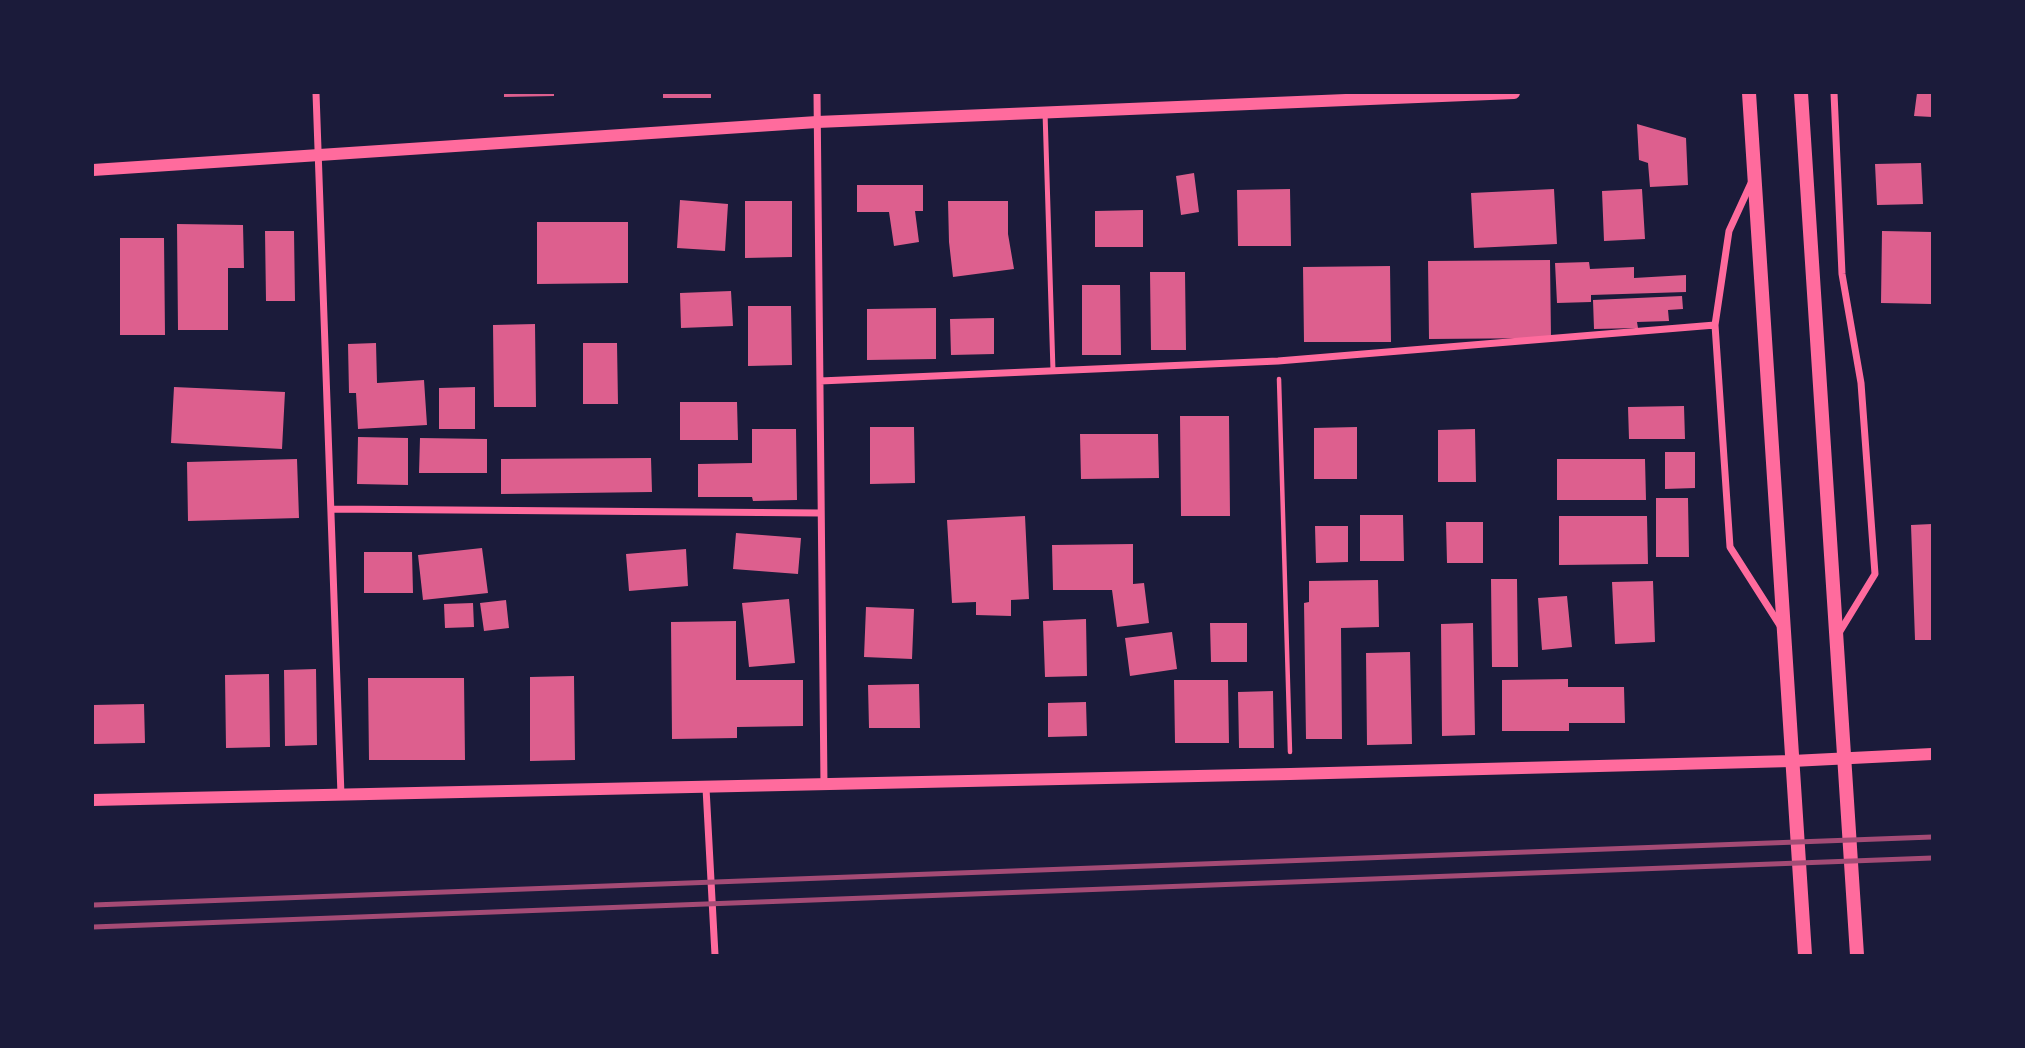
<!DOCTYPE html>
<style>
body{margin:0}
#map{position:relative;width:2025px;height:1048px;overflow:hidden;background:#1b1b3a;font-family:"Roboto Condensed",sans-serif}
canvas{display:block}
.frame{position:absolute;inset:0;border:94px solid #1b1b3a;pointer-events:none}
</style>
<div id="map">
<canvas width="2025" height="1048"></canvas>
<div class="frame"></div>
</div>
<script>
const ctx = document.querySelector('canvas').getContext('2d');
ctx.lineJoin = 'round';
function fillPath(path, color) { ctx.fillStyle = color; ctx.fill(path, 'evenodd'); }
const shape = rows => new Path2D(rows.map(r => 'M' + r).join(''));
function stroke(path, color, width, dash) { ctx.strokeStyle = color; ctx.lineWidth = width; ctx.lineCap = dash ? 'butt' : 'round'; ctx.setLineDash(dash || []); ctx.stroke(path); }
fillPath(shape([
 [504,93,554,93,554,96,504,97],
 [663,93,711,93,711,98,663,98],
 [1917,93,1932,93,1932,117,1914,116],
 [1637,124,1686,138,1688,185,1650,187,1648,163,1639,160],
 [1921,163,1923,204,1877,205,1875,164],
 [1194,173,1199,212,1181,215,1176,176],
 [857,185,923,185,923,211,915,211,919,242,894,246,889,212,857,212],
 [1290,189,1291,246,1238,246,1237,190],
 [1554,189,1557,244,1474,248,1471,193],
 [1642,189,1645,239,1604,241,1602,191],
 [680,200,728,204,725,251,677,248],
 [745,201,792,201,792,257,745,258],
 [948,201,1008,201,1008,234,1014,269,953,277,949,242],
 [1143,210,1143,247,1095,247,1095,211],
 [537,222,628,222,628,283,537,284],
 [177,224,243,225,244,268,228,268,228,330,178,330],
 [265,231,294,231,295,301,266,301],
 [1882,231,1932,232,1931,304,1881,303],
 [120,238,164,238,165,335,120,335],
 [1550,260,1551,338,1429,339,1428,261],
 [1589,262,1590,269,1634,267,1634,278,1686,275,1686,292,1591,295,1591,302,1557,303,1555,263],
 [1390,266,1391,342,1304,342,1303,267],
 [1150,272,1185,272,1186,350,1151,350],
 [1082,285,1120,285,1121,355,1082,355],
 [731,291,733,326,681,328,680,293],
 [1682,296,1683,309,1668,310,1669,321,1637,322,1638,328,1594,329,1593,300],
 [748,306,791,306,792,365,748,366],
 [936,308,936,359,867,360,867,309],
 [994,318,994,354,951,355,950,319],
 [535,324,536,407,494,407,493,325],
 [376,343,377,383,424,380,427,425,358,429,356,393,349,393,348,344],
 [583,343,617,343,618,404,583,404],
 [174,387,285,392,282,449,171,443],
 [475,387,475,429,439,429,439,388],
 [680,402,737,402,738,440,680,440],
 [1684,406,1685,439,1629,439,1628,407],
 [1180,416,1229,416,1230,516,1181,516],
 [870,427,914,427,915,483,870,484],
 [1357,427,1357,479,1314,479,1314,428],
 [752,429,796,429,797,500,753,501,752,497,698,497,698,464,752,463],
 [1475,429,1476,482,1438,482,1438,430],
 [1080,434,1158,434,1159,478,1081,479],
 [358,437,408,438,408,485,357,484],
 [420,438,487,439,487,473,419,473],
 [1665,452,1695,452,1695,488,1665,489],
 [651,458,652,492,501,494,501,459],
 [297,459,299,518,188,521,187,462],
 [1557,459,1645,459,1646,500,1557,500],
 [1656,498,1688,498,1689,557,1656,557],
 [1360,515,1403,515,1404,561,1360,561],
 [1025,516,1029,599,1011,600,1011,616,976,615,976,602,952,603,947,520],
 [1559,516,1647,516,1648,564,1559,565],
 [1446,522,1483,522,1483,563,1447,563],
 [1932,524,1932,640,1915,640,1911,525],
 [1315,526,1348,526,1348,562,1316,563],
 [736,533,801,538,798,574,733,569],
 [1133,544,1133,584,1144,583,1149,623,1117,627,1112,590,1053,590,1052,545],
 [482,548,488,593,423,600,418,555],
 [686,549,688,586,629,591,626,554],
 [364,552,412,552,413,593,364,593],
 [1491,579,1517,579,1518,667,1492,667],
 [1378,580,1379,627,1341,628,1342,739,1306,739,1304,603,1309,602,1309,581],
 [1653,581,1655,642,1615,644,1612,582],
 [1567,596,1572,647,1542,650,1538,598],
 [789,599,795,663,749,667,742,603],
 [506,600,509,628,484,631,480,603],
 [473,603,474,627,445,628,444,604],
 [866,607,914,609,912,659,864,657],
 [1086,619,1087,676,1045,677,1043,621],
 [736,621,736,680,803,680,803,726,737,727,737,738,672,739,671,622],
 [1210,623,1247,623,1247,662,1211,662],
 [1473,623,1475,735,1442,736,1441,624],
 [1172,632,1177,669,1130,676,1125,638],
 [1410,652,1412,744,1367,745,1366,653],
 [316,669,317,745,285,746,284,670],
 [269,674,270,747,226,748,225,675],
 [574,676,575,760,530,761,530,677],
 [368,678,464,678,465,760,369,760],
 [1568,679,1568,687,1624,687,1625,723,1569,723,1569,731,1502,731,1502,680],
 [1174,680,1228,680,1229,743,1175,743],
 [919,684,920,728,869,728,868,685],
 [1273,691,1274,748,1239,748,1238,692],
 [1086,702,1087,736,1048,737,1048,703],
 [144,704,145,743,93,744,93,705]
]), '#dd5f8e');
stroke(shape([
 [1279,379,1290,752]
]), '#ff6b9d', 4.5);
stroke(shape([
 [1045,112,1053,371]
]), '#ff6b9d', 5);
stroke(shape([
 [316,93,341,795],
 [817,93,824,785],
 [1834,93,1842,274,1861,383,1875,574,1839,633],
 [1752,181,1729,231,1715,325,1730,547,1781,627],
 [820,381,1278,361,1715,325],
 [331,509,821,513],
 [706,788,715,955]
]), '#ff6b9d', 7);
stroke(shape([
 [93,170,817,122,1514,93],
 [93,800,1290,774,1792,761,1932,754]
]), '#ff6b9d', 12);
stroke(shape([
 [1749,93,1805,955],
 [1801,93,1857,955]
]), '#ff6b9d', 14);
stroke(shape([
 [93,905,1932,837],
 [93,927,1932,858]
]), '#a44b75', 5);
</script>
